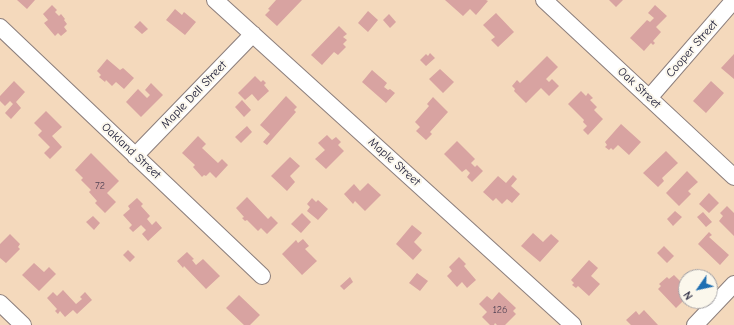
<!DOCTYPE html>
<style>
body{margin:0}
#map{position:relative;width:734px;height:325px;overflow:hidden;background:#f4d9bc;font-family:"Comic Neue",sans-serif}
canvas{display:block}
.north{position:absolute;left:678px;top:269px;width:40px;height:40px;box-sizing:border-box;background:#fbf7ec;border:1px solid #a4a2a5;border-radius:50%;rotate:236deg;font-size:11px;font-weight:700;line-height:16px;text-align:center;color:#22223b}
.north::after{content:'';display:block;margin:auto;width:14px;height:18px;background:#1f6fb2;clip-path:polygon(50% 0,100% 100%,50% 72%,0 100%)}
</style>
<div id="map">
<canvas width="734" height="325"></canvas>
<div class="north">N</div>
</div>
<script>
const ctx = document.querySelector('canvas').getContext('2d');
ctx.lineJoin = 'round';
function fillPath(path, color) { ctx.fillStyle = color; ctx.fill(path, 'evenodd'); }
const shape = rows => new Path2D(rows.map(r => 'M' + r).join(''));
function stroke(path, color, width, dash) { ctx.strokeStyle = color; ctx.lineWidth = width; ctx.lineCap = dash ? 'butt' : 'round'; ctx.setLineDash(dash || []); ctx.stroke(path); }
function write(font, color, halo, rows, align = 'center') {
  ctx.font = font + ' "Comic Neue",sans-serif'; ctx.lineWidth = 4; ctx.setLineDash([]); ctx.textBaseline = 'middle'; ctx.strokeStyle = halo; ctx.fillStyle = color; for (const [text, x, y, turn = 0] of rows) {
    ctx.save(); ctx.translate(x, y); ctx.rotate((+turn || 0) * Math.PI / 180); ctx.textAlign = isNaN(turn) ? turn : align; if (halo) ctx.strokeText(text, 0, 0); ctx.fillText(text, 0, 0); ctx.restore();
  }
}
fillPath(shape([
 [17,0,35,0,27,9],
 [276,0,302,0,277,26,265,15,270,10,268,9],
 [445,0,486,0,488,1,476,15,470,9,463,16],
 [609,0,623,0,616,7],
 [52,5,57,10,55,12,59,16,61,14,65,19,64,20,67,24,64,27,67,31,61,36,58,33,55,36,44,23,48,20,43,14],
 [655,5,667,16,656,27,661,32,653,41,655,43,653,45,651,43,644,51,630,38,647,20,650,22,654,18,648,13],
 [175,9,182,15,184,12,196,22,185,35,166,20],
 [368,11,378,20,368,32,358,23],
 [496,13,514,32,498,47,491,40,495,37,483,25],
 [389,14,396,22,390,28,383,20],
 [140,21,148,29,142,34,134,27],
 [339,26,347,34,343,37,347,40,343,44,346,47,338,55,334,52,322,65,311,55],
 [430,53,435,58,426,66,420,60,426,54,428,56],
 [734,54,734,79,721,68],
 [547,56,558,67,546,79,549,82,552,79,559,86,549,96,541,88,526,103,514,91,515,89,512,86,517,80,520,83],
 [107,59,120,70,123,68,134,78,124,89,116,82,112,86,106,80,105,82,99,77,101,75,97,71],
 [440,69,454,82,443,93,429,79],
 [372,70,387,83,384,87,388,90,390,89,395,93,386,103,362,82],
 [255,76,261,82,263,80,266,83,264,85,269,91,258,101,252,94,245,100,238,93],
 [14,81,25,92,16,102,21,108,11,119,5,113,13,104,10,101,5,106,0,101,0,96],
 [711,81,724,93,706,113,693,101],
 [151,83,163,95,141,117,126,102,138,89,147,98,150,95,145,90],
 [581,91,586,96,588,93,593,98,590,100,597,107,594,110,603,119,588,135,583,130,587,126,583,122,584,120,568,104],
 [286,96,297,107,294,110,296,112,267,145,263,142,270,134,260,125],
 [433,97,448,112,430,132,432,134,426,140,416,131,420,127,415,122,429,106,427,104],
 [242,100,251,110,244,117,235,107],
 [46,111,62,127,52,136,62,147,50,159,44,153,50,147,38,135,42,131,34,123],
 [621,124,641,142,629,155,618,145,613,150,611,148,609,150,605,147,607,145,605,142],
 [247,126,252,132,241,143,235,137],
 [327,135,332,140,336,137,341,142,338,145,344,151,326,169,315,159,325,150,318,143],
 [198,136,206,144,202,148,218,163,222,159,228,165,216,178,210,172,206,176,204,175,202,177,193,167,195,165,182,153],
 [457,141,475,159,471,163,475,167,477,165,483,171,472,182,467,177,470,173,466,169,462,172,444,154],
 [666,151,678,163,662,178,664,181,658,187,643,173],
 [91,153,119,181,107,193,116,202,105,213,95,203,97,201,89,192,91,190,81,180,83,178,75,170],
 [290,157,300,166,290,176,295,182,287,191,271,176],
 [687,171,698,182,688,191,691,194,679,206,666,193],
 [513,175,517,179,511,186,520,194,512,203,507,199,502,204,496,198,493,201,483,192,498,176,506,183],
 [368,183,381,195,365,211,355,201,353,204,344,194,354,184,360,191],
 [709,193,719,203,709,213,699,204],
 [247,197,268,219,271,216,278,223,267,234,261,228,258,231,247,220,245,221,242,218,244,217,236,208],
 [137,198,143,204,141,206,150,216,147,219,152,225,156,221,162,228,148,241,142,234,146,230,141,225,133,232,129,228,132,225,123,215,130,209,128,206],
 [312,198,316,202,318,200,328,209,318,220,307,211,310,207,307,204],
 [727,206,734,213,734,236,719,221,723,216,720,213],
 [675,211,682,217,673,226,667,219],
 [703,212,712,222,706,227,697,217],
 [302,213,311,222,301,233,291,224],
 [93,216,100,223,94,230,86,222],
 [412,225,422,233,414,242,422,250,413,260,396,244],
 [709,232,712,235,709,237,729,255,720,265,698,244],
 [533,233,543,242,551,234,559,241,540,262,521,246],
 [10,234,20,244,18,247,20,249,6,263,0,258,0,244],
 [303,239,309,246,305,249,317,261,302,275,282,254,296,240,298,243],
 [664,246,674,256,667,263,657,253],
 [128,250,135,257,130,262,123,255],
 [187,252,194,259,192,260,196,265,203,259,220,276,206,289,184,266,183,268,177,261],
 [459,257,466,264,464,266,476,280,467,288,462,282,457,287,447,276,452,271,449,267],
 [589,260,598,268,591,276,600,284,589,296,578,286,576,288,572,285,574,283,571,280],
 [34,263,44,272,49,267,56,274,39,291,22,275],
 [417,273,428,281,420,291,409,283],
 [674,275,686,287,686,298,676,308,658,289,661,286,659,284,667,277,669,279],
 [350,277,353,282,344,290,340,286],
 [63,290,76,304,82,299,80,297,85,292,92,300,77,314,73,310,65,317,60,311,58,314,55,311,57,309,47,298,53,292,57,296],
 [499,292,516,308,513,311,516,314,505,325,497,325,495,323,494,325,490,325,482,317,487,312,479,304,487,296,492,300],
 [239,295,260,315,250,325,244,325,226,308],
 [644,310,658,325,631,325,626,320,636,311,639,315]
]), '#d8a3a1');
const minor = shape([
 [215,0,573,325],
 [544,0,734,177],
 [0,27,262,276],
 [649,98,734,0],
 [135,156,253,34],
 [0,303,23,325],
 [695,325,734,284]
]);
stroke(minor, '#8b7e7c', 18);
stroke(minor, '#fff', 16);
write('10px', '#504254', null, [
 ["72",100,186],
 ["126",500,310]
]);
write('12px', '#22223b', '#fbf7ec', [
 ["Cooper Street",692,49,-49],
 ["Oak Street",639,88,43],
 ["Maple Dell Street",194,95,-46],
 ["Oakland Street",131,151,43],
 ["Maple Street",394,162,42]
]);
</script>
